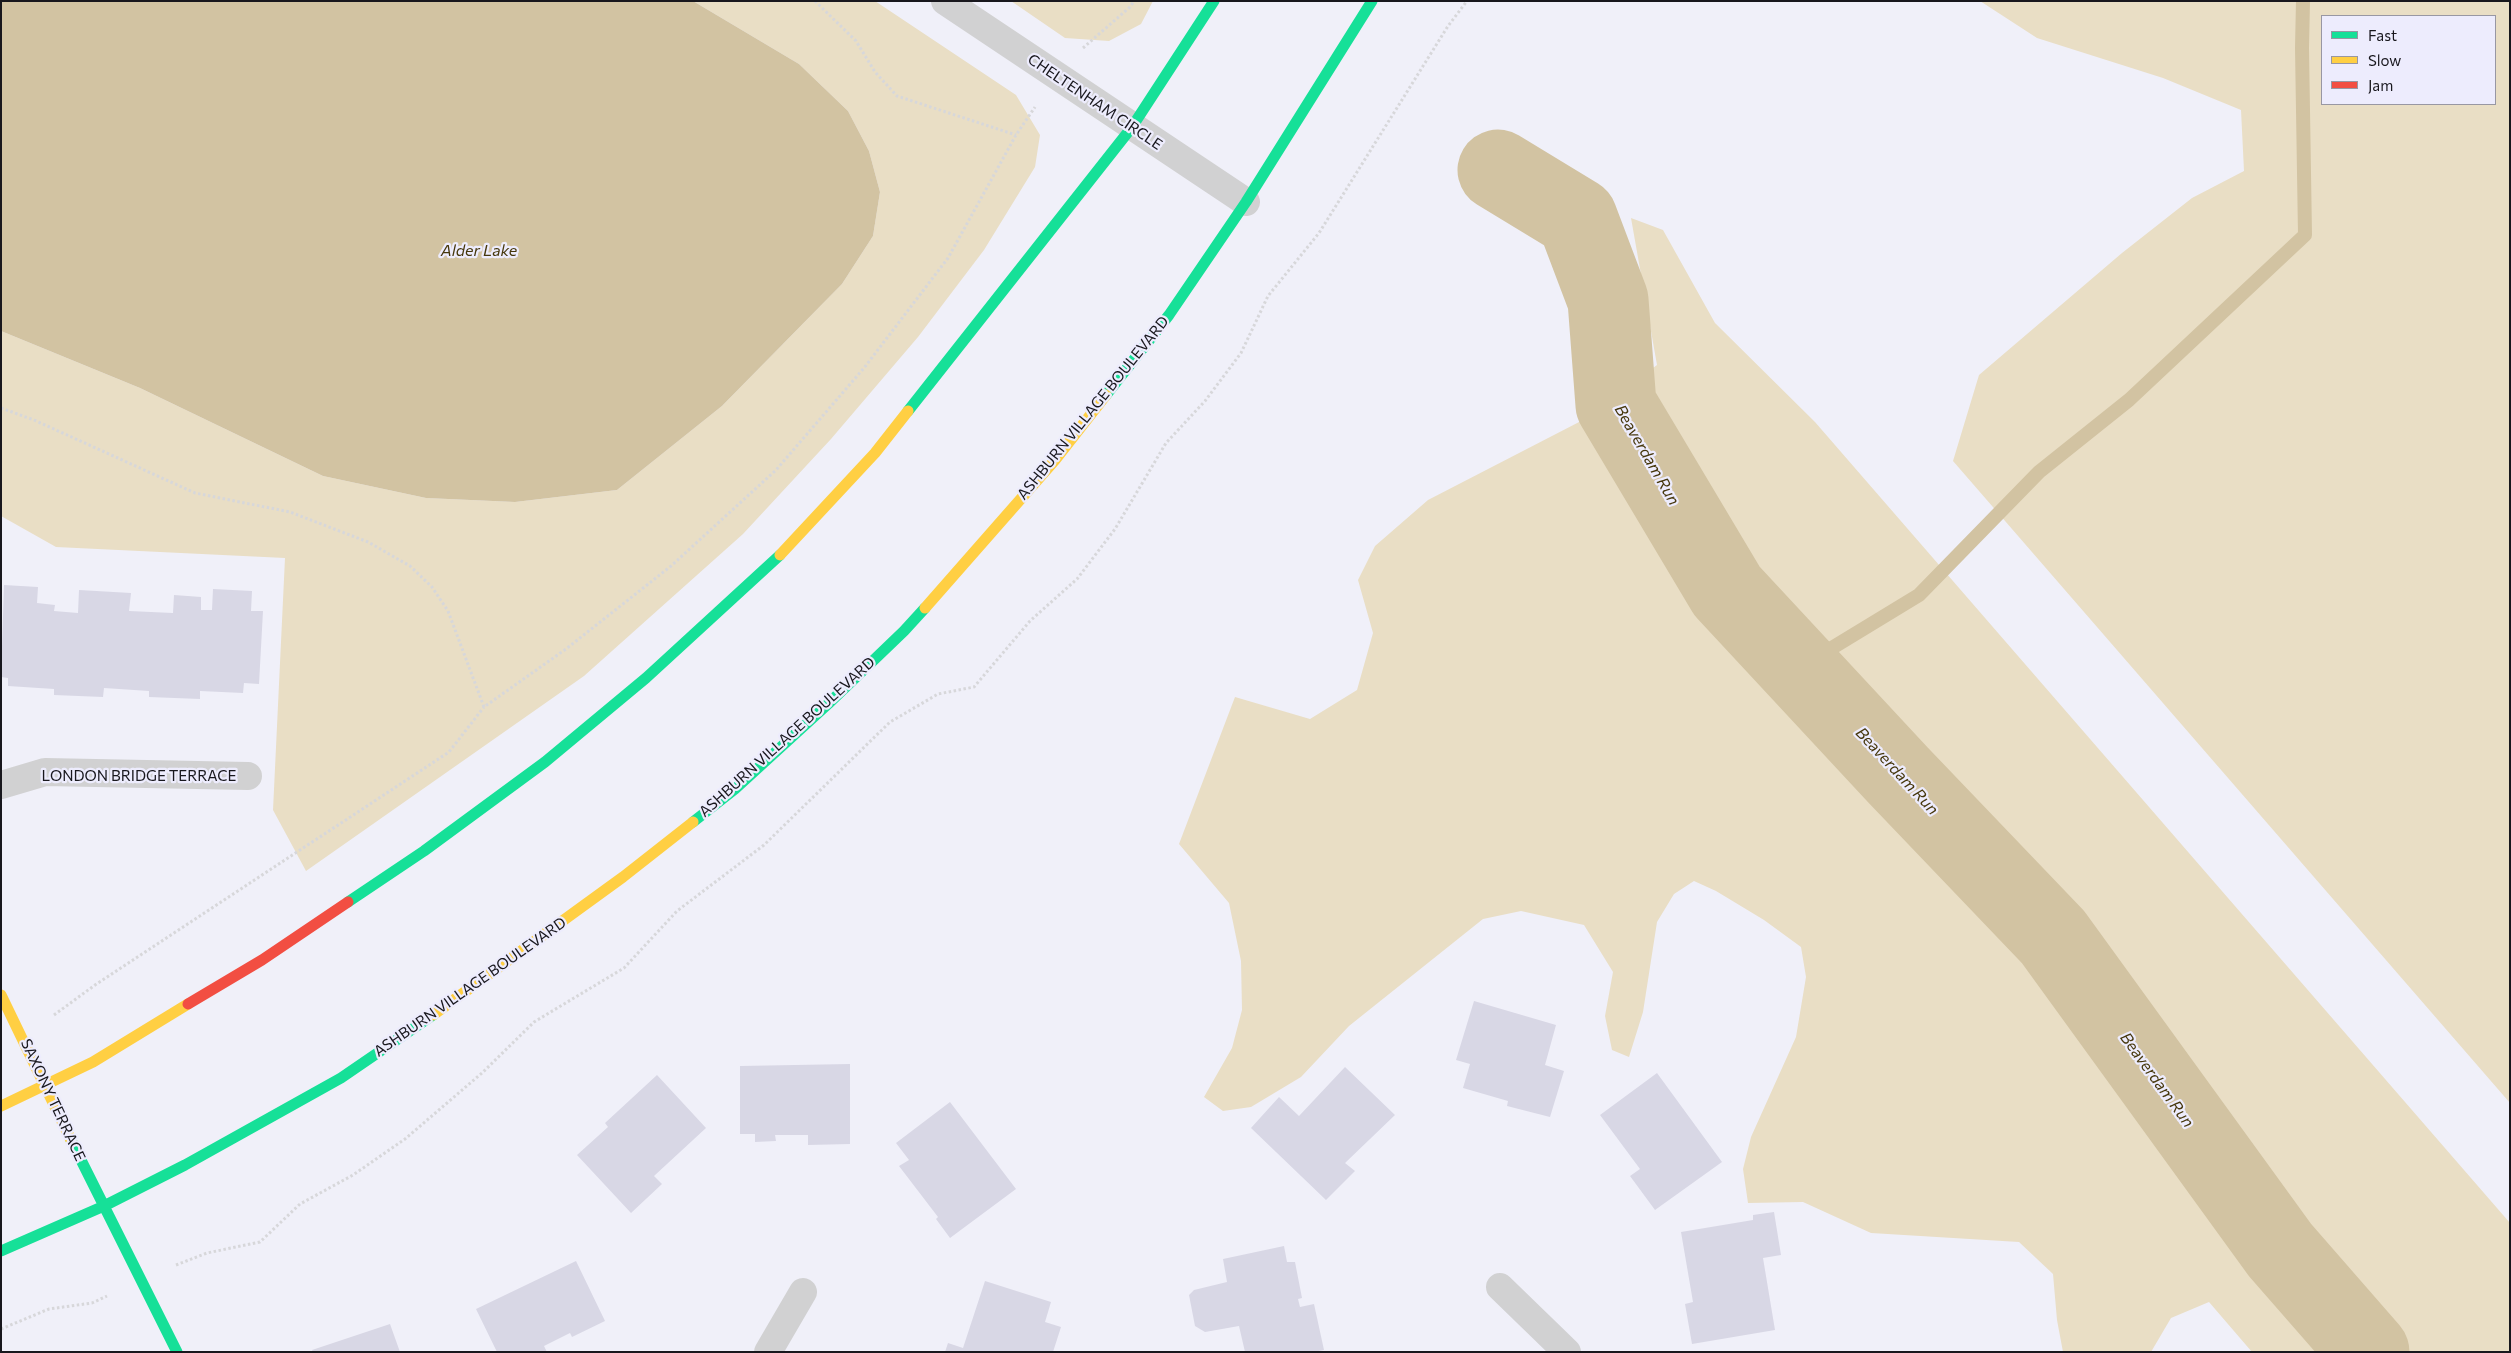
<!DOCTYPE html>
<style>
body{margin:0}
#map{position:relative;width:2511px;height:1353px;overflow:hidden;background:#f0f0f9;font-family:Commissioner,sans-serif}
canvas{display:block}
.frame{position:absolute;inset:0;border:2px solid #18171d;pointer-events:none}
.legend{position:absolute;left:2321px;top:15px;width:175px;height:90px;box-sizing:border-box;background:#edecfd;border:1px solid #9897a3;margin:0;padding:6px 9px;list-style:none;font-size:15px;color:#18171d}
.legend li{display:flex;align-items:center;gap:10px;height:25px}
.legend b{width:25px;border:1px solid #9897a3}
</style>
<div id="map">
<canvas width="2511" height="1353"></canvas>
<div class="frame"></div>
<ul class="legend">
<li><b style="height:6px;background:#16e098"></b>Fast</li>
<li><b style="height:6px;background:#ffcf43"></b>Slow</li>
<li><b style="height:6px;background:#f24e42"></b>Jam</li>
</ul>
</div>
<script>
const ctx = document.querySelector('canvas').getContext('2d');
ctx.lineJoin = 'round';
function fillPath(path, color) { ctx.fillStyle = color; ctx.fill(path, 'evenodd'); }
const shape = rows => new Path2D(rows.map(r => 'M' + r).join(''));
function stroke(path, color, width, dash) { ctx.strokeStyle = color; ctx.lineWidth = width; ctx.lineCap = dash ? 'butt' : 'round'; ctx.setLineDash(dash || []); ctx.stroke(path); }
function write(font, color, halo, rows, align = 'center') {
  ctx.font = font + ' Commissioner,sans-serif'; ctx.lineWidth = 4.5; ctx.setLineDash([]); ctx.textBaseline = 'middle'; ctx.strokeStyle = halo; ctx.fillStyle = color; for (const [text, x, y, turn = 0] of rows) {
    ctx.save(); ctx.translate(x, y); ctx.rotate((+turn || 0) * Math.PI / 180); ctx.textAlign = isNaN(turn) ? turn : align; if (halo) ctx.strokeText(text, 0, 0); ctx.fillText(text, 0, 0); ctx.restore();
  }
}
fillPath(shape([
 [693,1,875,1,1016,95,1040,135,1035,167,984,250,918,337,831,439,743,534,584,676,306,871,273,810,285,558,56,547,1,516,1,331,140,388,323,476,426,498,515,502,617,490,722,406,842,284,873,236,880,192,869,151,848,111,799,64],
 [1011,1,1153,1,1141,24,1109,41,1065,38],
 [1980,1,2510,1,2510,1103,1953,461,1979,375,2122,253,2192,198,2244,171,2241,110,2163,78,2037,38],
 [2322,16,2495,16,2495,104,2322,104],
 [1631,218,1663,230,1715,323,1815,422,2510,1223,2510,1352,2252,1352,2209,1302,2171,1318,2151,1352,2063,1352,2057,1320,2053,1274,2019,1242,1871,1233,1803,1202,1748,1203,1743,1169,1751,1137,1796,1037,1806,977,1801,947,1764,920,1716,891,1694,881,1674,894,1657,922,1643,1012,1629,1057,1612,1050,1605,1016,1613,972,1584,925,1521,911,1483,919,1349,1026,1301,1077,1251,1107,1223,1111,1204,1097,1232,1048,1242,1010,1241,961,1229,903,1179,844,1235,697,1310,719,1357,690,1373,633,1358,580,1375,546,1428,500,1583,420,1657,365]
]), '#e9dec5');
fillPath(shape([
 [1,1,693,1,799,64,848,111,869,151,880,192,873,236,842,284,722,406,617,490,515,502,426,498,323,476,140,388,1,331]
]), '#d2c3a2');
stroke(shape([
 [1799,668,1919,595,2039,472,2129,400,2305,235,2302,48,2303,1]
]), '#d2c3a2', 14);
stroke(shape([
 [1498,170,1577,218,1608,300,1616,405,1727,591,1898,775,2053,937,2280,1250,2369,1352]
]), '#d2c3a2', 81);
fillPath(shape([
 [4,585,38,587,37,603,55,605,54,611,78,613,79,590,131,593,129,611,173,613,174,595,201,597,201,610,212,610,213,589,252,591,251,611,263,611,259,684,244,683,243,693,200,691,200,699,149,697,149,691,104,688,103,697,54,695,54,689,8,686,8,678,1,677],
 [1474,1001,1556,1025,1545,1065,1564,1071,1550,1117,1507,1106,1508,1101,1463,1088,1470,1064,1456,1060],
 [850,1064,850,1144,808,1145,808,1135,775,1135,776,1141,755,1142,755,1134,740,1134,740,1066],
 [1345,1067,1395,1115,1345,1163,1355,1171,1326,1200,1251,1128,1279,1097,1299,1116],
 [1657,1073,1722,1162,1655,1210,1630,1176,1640,1169,1600,1115],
 [657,1075,706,1128,654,1176,662,1184,631,1213,577,1155,608,1127,605,1123],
 [950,1102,1016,1189,950,1238,936,1219,938,1217,899,1166,909,1160,896,1143],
 [1774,1212,1781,1255,1763,1258,1775,1330,1692,1344,1685,1304,1693,1302,1681,1232,1753,1220,1753,1215],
 [1284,1246,1287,1262,1295,1262,1302,1298,1298,1299,1300,1307,1314,1304,1324,1350,1313,1352,1245,1352,1239,1326,1205,1332,1195,1326,1189,1295,1194,1290,1227,1282,1223,1259],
 [576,1261,605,1321,572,1337,570,1333,544,1346,547,1352,497,1352,476,1309],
 [985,1281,1051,1302,1045,1322,1061,1327,1053,1352,945,1352,948,1343,963,1348],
 [390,1324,400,1352,313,1352,312,1350]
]), '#d8d7e5');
stroke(shape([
 [815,1,856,41,875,72,897,96,1016,135],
 [1083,48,1130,7,1134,1],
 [1,408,34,420,195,493,290,512,368,542,410,566,432,587,448,611,484,707,566,649,671,566,776,470,864,368,948,258,1016,135,1035,107],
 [54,1015,95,985,449,752,484,707],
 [176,1265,207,1253,260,1242,300,1204,353,1175,405,1139,482,1073,534,1022,624,968,677,911,764,845,890,722,938,694,974,687,1030,621,1077,579,1115,529,1166,443,1205,401,1241,353,1268,296,1319,233,1448,26,1467,1],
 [1,1329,49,1309,92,1303,107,1296]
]), '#d7d7da', 3, [2.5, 2.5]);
stroke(shape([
 [945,1,1246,202],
 [1,785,45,772,248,776],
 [1500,1287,1567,1352],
 [768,1352,803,1292]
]), '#d1d1d2', 28);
stroke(shape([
 [1106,395,1169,315,1246,202,1372,1],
 [908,411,1132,127,1214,1],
 [693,822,735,789,828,704,904,631,925,608],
 [348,902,424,851,545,762,646,678,780,555],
 [71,1140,177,1352],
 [1,1251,104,1206,185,1165,341,1078,433,1015]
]), '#16e098', 11);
stroke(shape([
 [780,555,875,453,908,411],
 [925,608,1055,460,1106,395],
 [1,995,71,1140],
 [433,1015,623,877,693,822],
 [1,1106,93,1062,188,1004]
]), '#ffcf43', 11);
stroke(shape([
 [188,1004,262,960,348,902]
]), '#f24e42', 11);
write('15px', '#18171d', '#edecfd', [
 ["CHELTENHAM CIRCLE",1095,102,34],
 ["ASHBURN VILLAGE BOULEVARD",1093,408,-51],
 ["ASHBURN VILLAGE BOULEVARD",787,737,-42],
 ["LONDON BRIDGE TERRACE",139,776],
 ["ASHBURN VILLAGE BOULEVARD",470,987,-35],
 ["SAXONY TERRACE",53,1100,65]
]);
write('italic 16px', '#46370c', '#edecfd', [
 ["Alder Lake",479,251],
 ["Beaverdam Run",1647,455,60],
 ["Beaverdam Run",1897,771,47],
 ["Beaverdam Run",2157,1080,54]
]);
</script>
